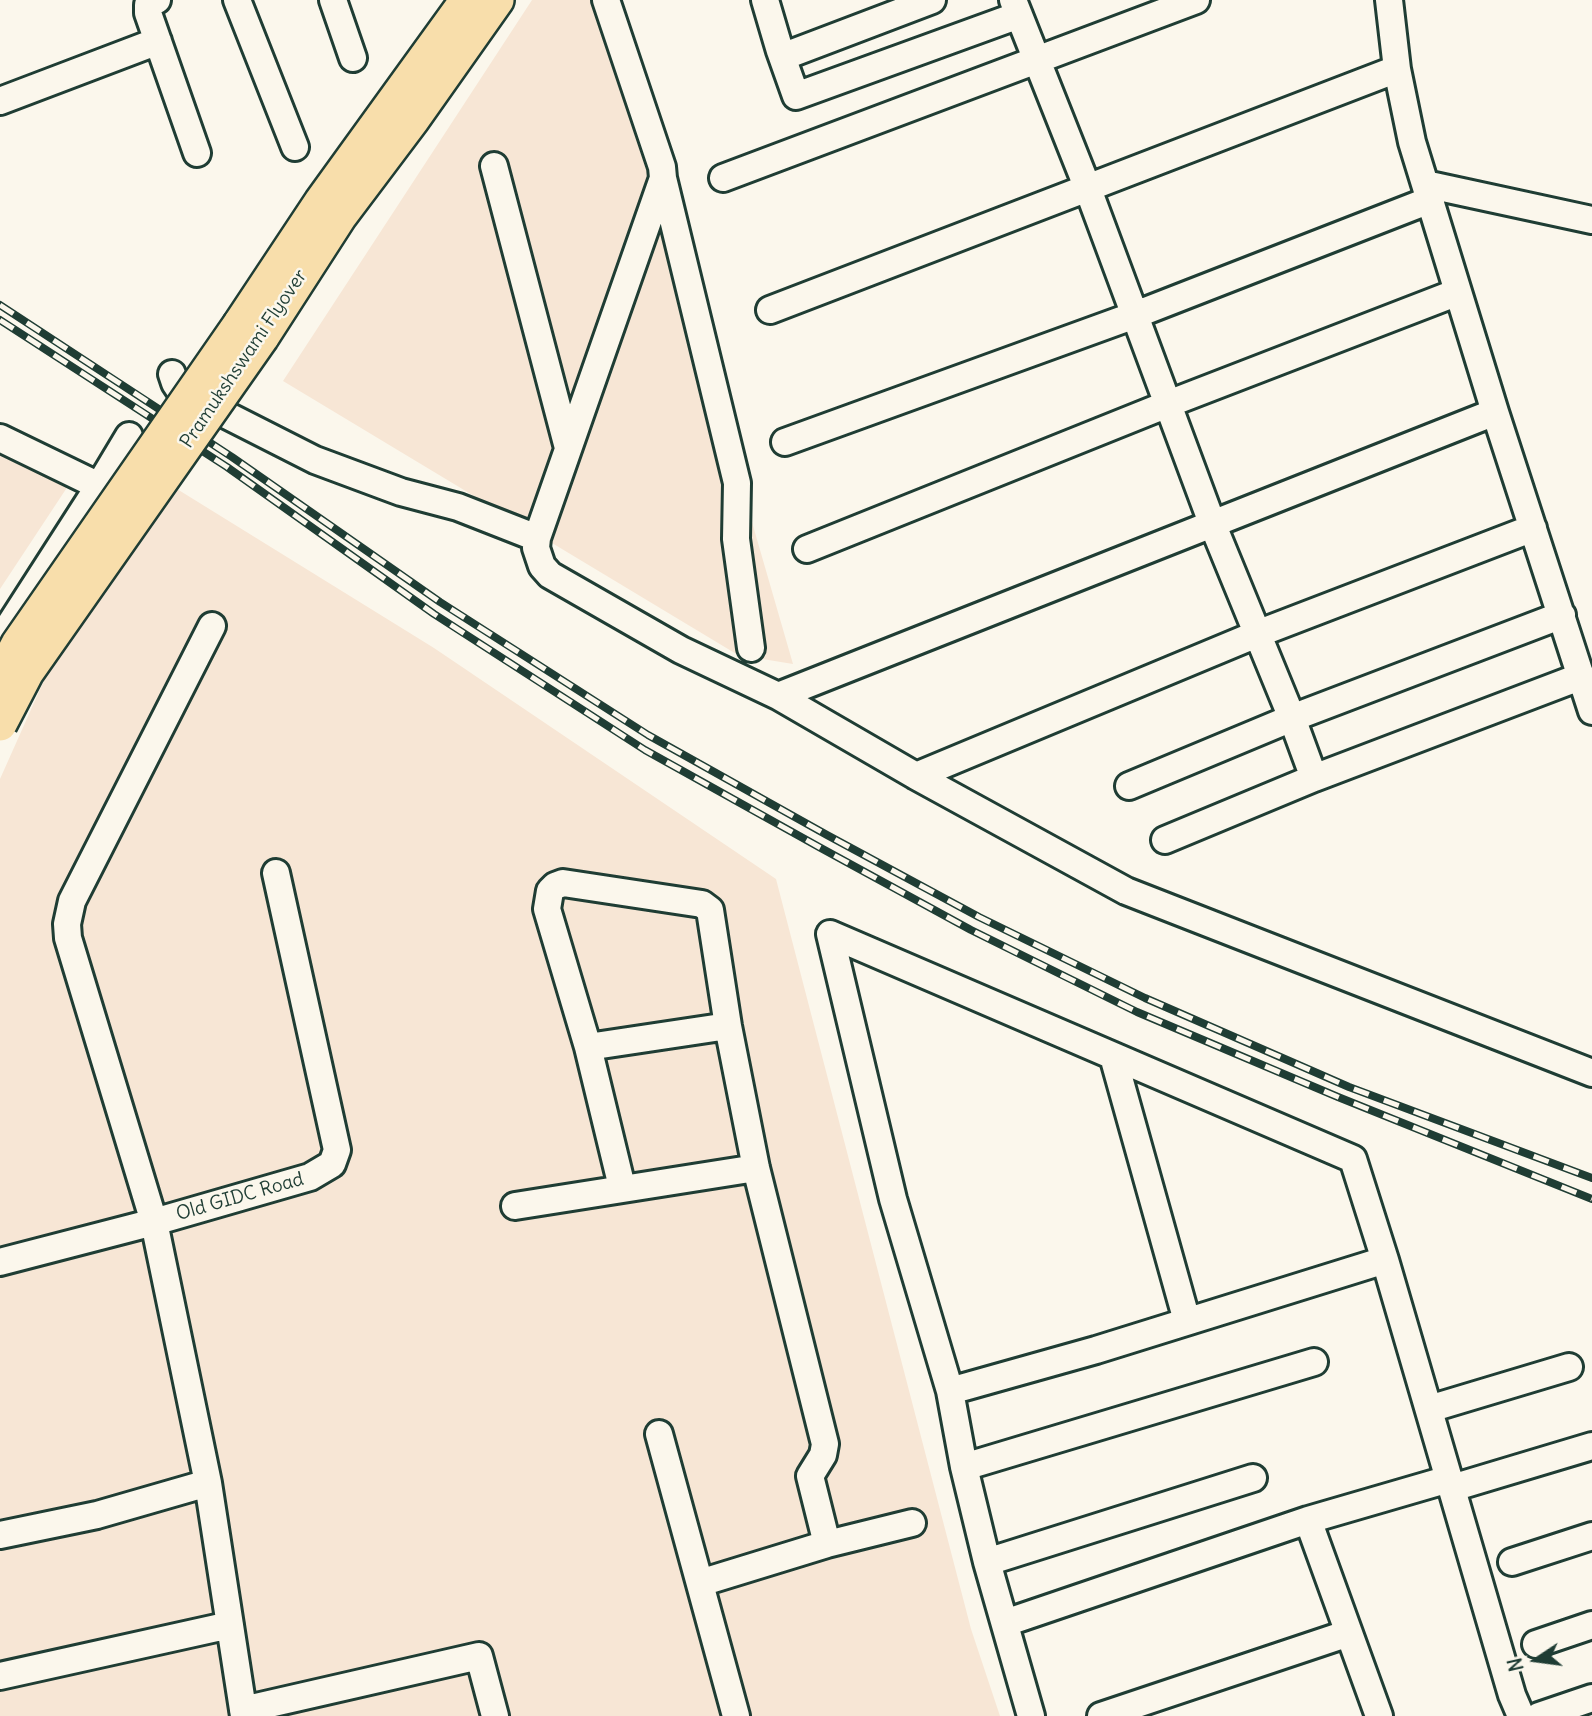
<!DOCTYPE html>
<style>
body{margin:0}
#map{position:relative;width:1592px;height:1716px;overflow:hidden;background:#fbf7ec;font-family:Delius,sans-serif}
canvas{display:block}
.north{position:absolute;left:1501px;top:1625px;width:70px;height:70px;-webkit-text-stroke:5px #fbf7ec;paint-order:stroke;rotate:257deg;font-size:19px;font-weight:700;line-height:28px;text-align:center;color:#1f3d34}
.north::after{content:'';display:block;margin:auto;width:24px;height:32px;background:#1f3d34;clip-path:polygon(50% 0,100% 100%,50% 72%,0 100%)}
</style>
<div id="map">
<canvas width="1592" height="1716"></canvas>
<div class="north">N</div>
</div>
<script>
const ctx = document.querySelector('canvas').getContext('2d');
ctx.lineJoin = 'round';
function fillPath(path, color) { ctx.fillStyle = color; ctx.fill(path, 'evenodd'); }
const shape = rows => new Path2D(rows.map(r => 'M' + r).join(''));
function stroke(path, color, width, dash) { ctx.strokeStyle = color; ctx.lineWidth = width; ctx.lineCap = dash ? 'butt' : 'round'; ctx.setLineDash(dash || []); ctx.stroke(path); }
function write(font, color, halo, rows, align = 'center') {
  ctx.font = font + ' Delius,sans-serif'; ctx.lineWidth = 5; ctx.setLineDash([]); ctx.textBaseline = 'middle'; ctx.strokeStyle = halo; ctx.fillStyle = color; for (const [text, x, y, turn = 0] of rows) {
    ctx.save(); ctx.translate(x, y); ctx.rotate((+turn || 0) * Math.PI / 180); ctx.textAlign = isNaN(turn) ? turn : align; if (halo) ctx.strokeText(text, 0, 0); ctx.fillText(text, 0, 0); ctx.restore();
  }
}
fillPath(shape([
 [532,0,601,0,793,664,738,655,283,381],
 [0,438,70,483,0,589],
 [177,489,434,648,776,879,971,1629,1000,1716,0,1716,0,779,54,658]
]), '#f7e6d5');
const minor = shape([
 [157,0,148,5,148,13,197,153],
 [237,0,295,147],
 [333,0,353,58],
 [606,0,662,167,663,178,537,538,536,548,542,566,550,575,681,650,778,696,916,776,1126,891,1592,1073],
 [765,0,780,51,790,54,932,0],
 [1013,0,1088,189,1212,523,1292,718,1314,778],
 [1389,0,1397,69,1412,142,1495,412,1592,711],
 [780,51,796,96,1019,15],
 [0,101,158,41],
 [494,166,568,448],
 [663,178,737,483,736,539,751,648],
 [723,178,1196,0],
 [1425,184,1592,220],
 [770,310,1397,69],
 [172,374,175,383,181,392,315,460,401,492,458,507,537,538],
 [0,438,99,486],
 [785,442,1135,315,1430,200],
 [807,549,1168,404,1458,292],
 [0,640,99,486,129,436],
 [778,696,1495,412],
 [916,776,1257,634,1533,528],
 [1129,786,1292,718,1562,615],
 [1165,840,1314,778,1582,676],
 [588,1047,728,1026],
 [1113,1056,1187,1321],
 [622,1187,588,1047,547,909,550,891,555,886,563,883,702,904,710,910,728,1026,756,1168,825,1444,823,1455,810,1476,827,1544],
 [515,1206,756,1168],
 [0,1262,154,1222,68,938,67,924,72,901,212,626],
 [950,1391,1096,1350,1385,1260],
 [1429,1409,1569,1367],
 [659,1434,736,1716],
 [964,1467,1314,1362],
 [1452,1488,1592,1446],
 [1308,1520,1379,1716],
 [0,1535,97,1515,208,1483],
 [987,1562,1253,1478],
 [1512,1562,1592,1536],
 [700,1583,827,1544,912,1523],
 [1005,1623,1308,1520,1449,1479],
 [1536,1644,1592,1625],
 [0,1676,230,1625],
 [243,1710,479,1656,495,1716],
 [244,1716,208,1483,154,1222,310,1177,332,1164,337,1150,276,873],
 [1031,1716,987,1562,964,1467,950,1391,893,1199,830,934,1353,1159,1385,1260,1512,1695,1521,1716],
 [1101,1716,1349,1633],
 [1539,1716,1592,1698]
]);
const major = shape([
 [240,324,321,202,467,0],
 [262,337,340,216,413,119,497,0]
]);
stroke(minor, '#1f3d34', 32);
stroke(major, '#1f3d34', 38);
stroke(minor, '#fbf7ec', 26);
stroke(major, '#f8deab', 33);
const rail = shape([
 [0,305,232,457,440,602,648,735,827,835,979,917,1145,998,1349,1087,1592,1178],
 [0,320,227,467,434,614,645,750,819,847,971,930,1137,1012,1338,1097,1592,1199]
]);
stroke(rail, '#1f3d34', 8);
stroke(rail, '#fbf7ec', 5, [16]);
const majorBridge = shape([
 [0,678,18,644,240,324],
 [0,724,27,672,262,337]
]);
stroke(majorBridge, '#1f3d34', 38, []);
stroke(majorBridge, '#f8deab', 33);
write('19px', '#1f3d34', '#fbf7ec', [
 ["Pramukshswami Flyover",244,359,-56],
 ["Old GIDC Road",240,1197,-16]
]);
</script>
